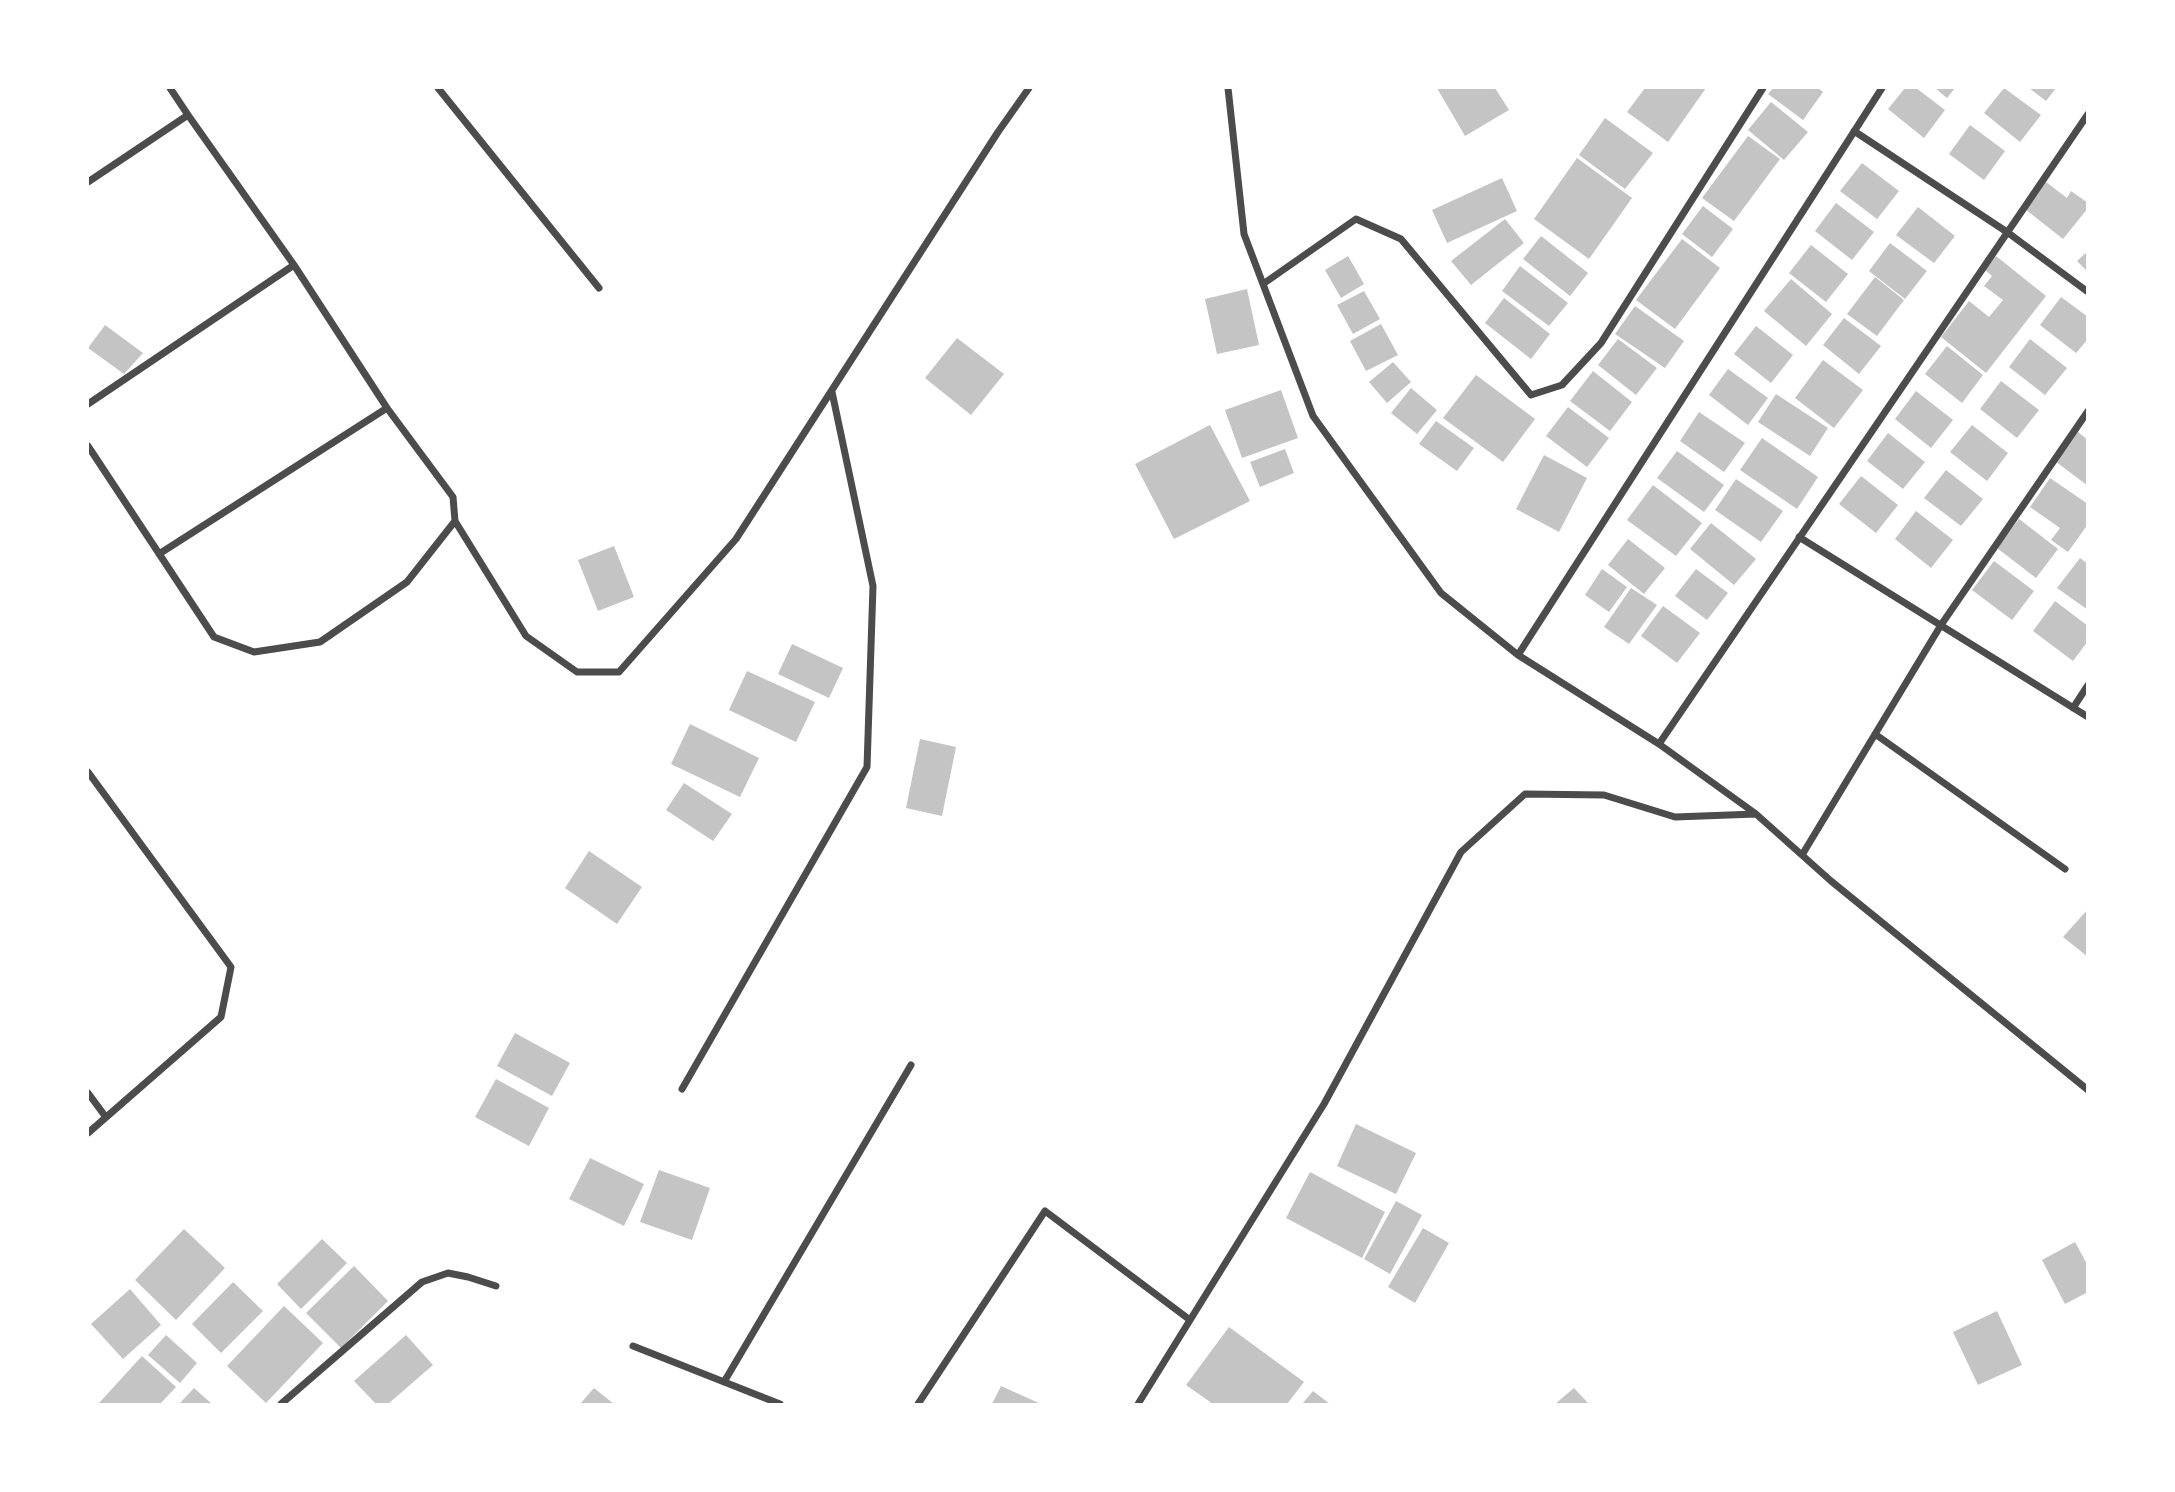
<!DOCTYPE html>
<style>
body{margin:0}
#map{position:relative;width:2175px;height:1492px;overflow:hidden;background:#fff;font-family:"DM Sans",sans-serif}
canvas{display:block}
.frame{position:absolute;inset:0;border:89px solid #fff;pointer-events:none}
</style>
<div id="map">
<canvas width="2175" height="1492"></canvas>
<div class="frame"></div>
</div>
<script>
const ctx = document.querySelector('canvas').getContext('2d');
ctx.lineJoin = 'round';
function fillPath(path, color) { ctx.fillStyle = color; ctx.fill(path, 'evenodd'); }
const shape = rows => new Path2D(rows.map(r => 'M' + r).join(''));
function stroke(path, color, width, dash) { ctx.strokeStyle = color; ctx.lineWidth = width; ctx.lineCap = dash ? 'butt' : 'round'; ctx.setLineDash(dash || []); ctx.stroke(path); }
fillPath(shape([
 [1437,88,1495,88,1509,110,1465,136],
 [1645,88,1706,88,1668,142,1627,112],
 [1773,88,1818,88,1823,92,1803,120,1768,94],
 [1905,88,1916,88,1945,110,1924,138,1888,109],
 [1935,88,1955,88,1947,98],
 [2004,88,2041,115,2020,142,1984,113],
 [2029,88,2056,88,2046,101],
 [1771,102,1808,132,1784,160,1748,130],
 [1605,118,1653,153,1625,189,1579,155],
 [1970,125,2005,151,1984,180,1949,154],
 [1748,136,1780,159,1734,221,1702,198],
 [1577,158,1632,198,1589,259,1534,219],
 [1862,163,1899,191,1877,219,1840,191],
 [1502,178,1517,211,1447,243,1432,210],
 [2046,182,2067,198,2071,191,2088,203,2088,208,2063,239,2025,209],
 [1836,203,1874,232,1852,260,1815,231],
 [1703,206,1733,229,1712,257,1682,234],
 [1918,207,1955,236,1934,263,1896,235],
 [1505,219,1524,243,1471,285,1451,261],
 [1541,236,1588,273,1570,296,1523,259],
 [1682,239,1720,268,1675,329,1636,300],
 [1890,243,1927,271,1905,299,1869,271],
 [1811,245,1848,274,1826,302,1789,273],
 [2088,251,2088,272,2077,261],
 [1348,256,1364,284,1341,298,1325,270],
 [1996,256,2046,296,1986,373,1941,337,1969,301,1989,317,2003,300,1984,286,1992,276,1985,270],
 [1520,266,1568,303,1549,326,1502,291],
 [1875,277,1904,300,1877,336,1847,314],
 [1791,279,1832,314,1806,346,1764,311],
 [1247,289,1259,345,1217,354,1205,299],
 [1364,291,1380,319,1353,334,1337,305],
 [2061,297,2088,317,2088,339,2076,353,2040,325],
 [1504,298,1550,334,1531,359,1485,323],
 [1635,306,1684,341,1665,368,1615,334],
 [1844,318,1881,346,1859,374,1823,345],
 [1381,324,1398,355,1366,371,1350,341],
 [105,325,143,353,124,374,88,348],
 [1756,326,1793,355,1771,383,1734,354],
 [957,338,1004,374,971,415,925,378],
 [1618,339,1657,368,1636,395,1598,365],
 [2030,339,2067,368,2045,395,2009,367],
 [1947,346,1983,375,1962,403,1925,374],
 [1823,360,1863,390,1834,428,1795,398],
 [1393,362,1411,382,1387,403,1369,382],
 [1728,369,1768,398,1748,425,1709,395],
 [1593,371,1632,402,1610,431,1570,401],
 [1476,375,1535,419,1503,462,1443,418],
 [2001,381,2039,410,2017,438,1980,409],
 [1411,388,1437,410,1417,434,1391,413],
 [1281,390,1298,438,1242,458,1225,410],
 [1916,391,1953,420,1931,448,1895,419],
 [1776,394,1828,428,1810,456,1758,422],
 [1568,407,1609,438,1587,467,1546,436],
 [1699,412,1745,443,1724,472,1680,441],
 [1436,421,1474,448,1457,471,1419,444],
 [1210,425,1250,501,1174,539,1135,464],
 [1972,425,2008,453,1987,481,1950,452],
 [2078,432,2088,440,2088,486,2055,461],
 [1888,433,1925,462,1903,489,1867,461],
 [1762,438,1818,477,1797,509,1740,470],
 [1285,449,1294,473,1260,487,1250,462],
 [1677,451,1724,485,1704,512,1657,478],
 [1544,455,1587,478,1559,532,1516,509],
 [1946,470,1983,499,1961,526,1924,498],
 [1861,476,1898,505,1876,533,1839,504],
 [2050,478,2088,504,2088,524,2068,552,2051,540,2060,528,2030,507],
 [1736,479,1783,511,1761,542,1715,510],
 [1653,485,1702,523,1676,556,1627,520],
 [1916,511,1953,540,1931,568,1895,539],
 [2019,519,2058,549,2036,578,1997,548],
 [1711,523,1756,559,1734,585,1690,549],
 [1628,539,1665,568,1644,594,1608,565],
 [614,546,634,597,598,611,578,560],
 [2080,558,2088,564,2088,610,2057,588],
 [1994,561,2034,591,2012,620,1972,590],
 [1602,569,1627,587,1609,612,1585,595],
 [1696,569,1728,593,1707,620,1675,596],
 [1631,588,1657,605,1629,644,1604,627],
 [2055,601,2088,626,2088,641,2073,661,2033,631],
 [1663,606,1700,633,1677,663,1641,636],
 [792,644,843,668,829,698,778,674],
 [747,671,815,702,796,742,729,710],
 [690,724,759,758,740,797,671,764],
 [920,739,956,747,942,816,906,808],
 [684,783,732,814,713,841,666,810],
 [589,851,642,887,617,924,565,888],
 [2088,909,2088,957,2063,937],
 [515,1033,570,1063,552,1096,497,1066],
 [496,1079,549,1108,529,1146,475,1117],
 [1356,1124,1416,1153,1396,1194,1337,1166],
 [590,1158,644,1184,624,1226,569,1199],
 [659,1170,710,1188,692,1240,640,1222],
 [1310,1172,1385,1212,1362,1258,1286,1218],
 [1396,1201,1422,1215,1390,1274,1364,1259],
 [1423,1228,1449,1243,1415,1303,1388,1287],
 [184,1229,225,1268,176,1320,135,1280],
 [322,1239,347,1263,301,1309,277,1284],
 [2075,1242,2088,1266,2088,1292,2065,1304,2042,1260],
 [354,1266,388,1301,341,1348,306,1313],
 [233,1282,263,1311,221,1353,192,1324],
 [130,1289,161,1325,123,1359,91,1324],
 [284,1306,323,1343,266,1403,227,1366],
 [1997,1311,2022,1365,1978,1385,1953,1332],
 [1229,1327,1304,1382,1287,1404,1213,1404,1186,1385],
 [166,1335,197,1363,180,1383,148,1355],
 [406,1335,433,1365,388,1404,376,1404,354,1381],
 [142,1356,176,1387,160,1404,100,1404,99,1403],
 [1001,1386,1041,1404,992,1404],
 [194,1388,212,1404,179,1404],
 [594,1388,614,1404,580,1404],
 [1574,1388,1589,1404,1555,1404],
 [1313,1391,1330,1404,1302,1404]
]), '#c4c4c4');
stroke(shape([
 [438,88,599,288],
 [1228,88,1244,234,1313,416,1441,593,1518,655,1659,744,1756,814],
 [1854,131,2007,232,2088,292],
 [88,182,188,115,170,88],
 [1263,284,1356,219,1401,239,1531,395,1562,385,1601,343,1763,88],
 [88,404,294,265],
 [88,446,214,637,254,652,320,642,407,582,455,521,453,497,387,408,294,265,188,115],
 [455,521,526,636,577,672,619,672,736,539,998,132,1029,88],
 [1799,537,2088,717],
 [159,554,387,408],
 [1518,655,1882,88],
 [2073,708,2088,685],
 [1875,734,2065,869],
 [1659,744,2088,114],
 [88,772,231,967,221,1017,88,1133],
 [1802,855,1941,625,2088,411],
 [682,1089,867,767,873,586,832,392],
 [88,1093,105,1116],
 [633,1346,780,1404],
 [724,1382,911,1065],
 [281,1404,422,1282,448,1273,468,1277,496,1286],
 [918,1404,1045,1211,1190,1320],
 [1138,1404,1324,1104,1461,852,1525,794,1604,795,1675,817,1756,814,1831,881,2088,1090]
]), '#4c4c4c', 7);
</script>
